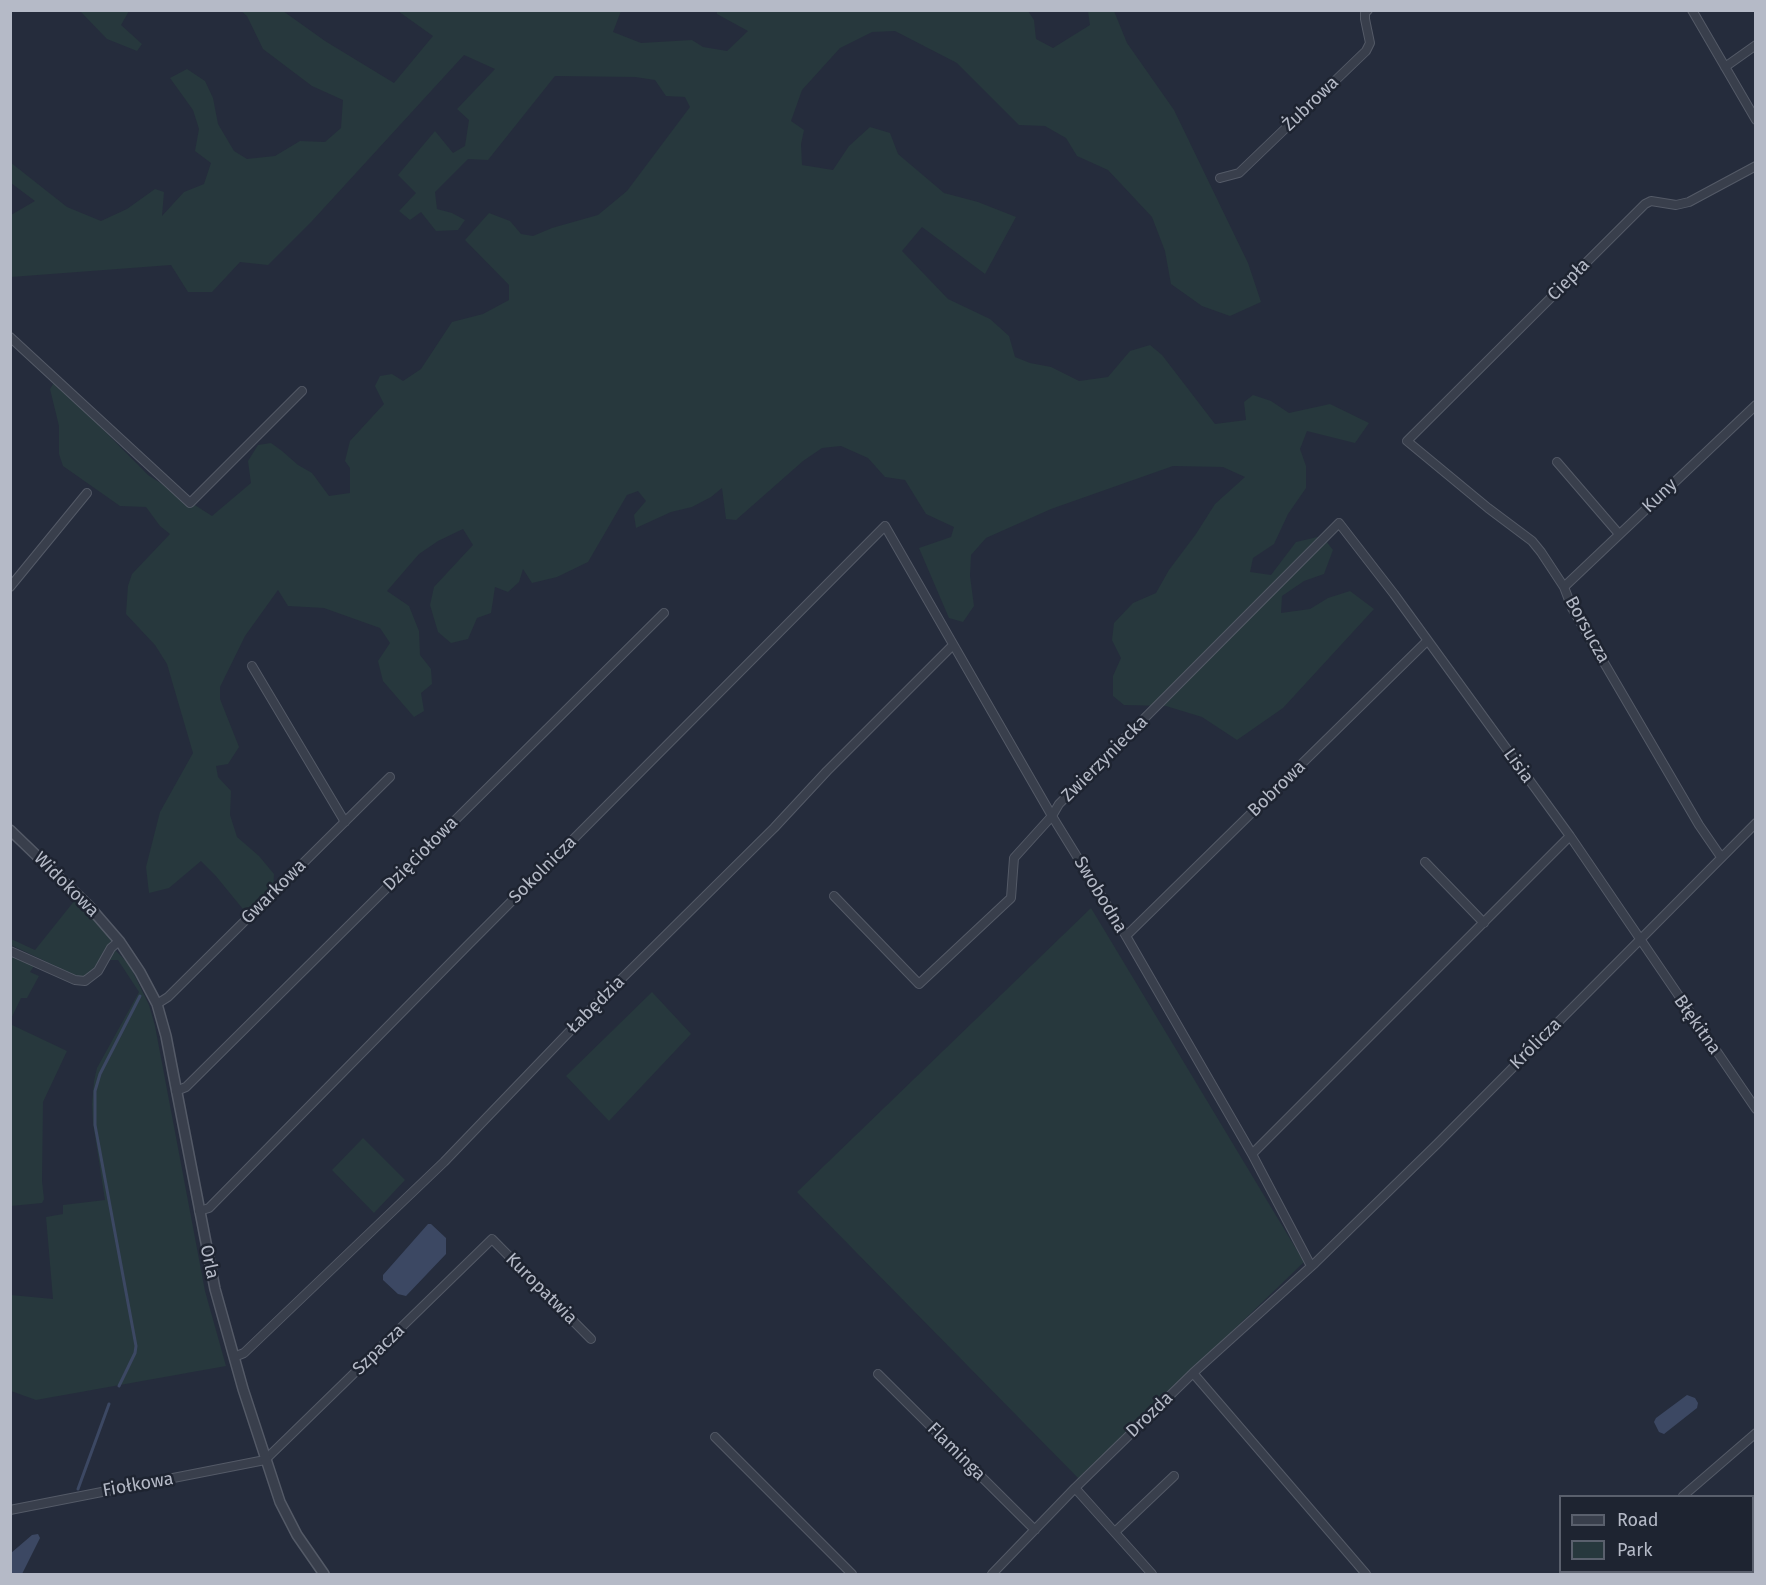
<!DOCTYPE html>
<meta charset="utf-8">
<style>
body{margin:0}
#map{position:relative;width:1766px;height:1585px;overflow:hidden;background:#252c3c;font-family:"Fira Sans",sans-serif}
canvas{display:block}
.frame{position:absolute;inset:0;border:12px solid #b5bac7;pointer-events:none}
.legend{position:absolute;left:1559px;top:1495px;width:195px;height:78px;box-sizing:border-box;background:#1e2431;border:2px solid #5a606d;margin:0;padding:8px 10px;list-style:none;font-size:18px;color:#b5bac7}
.legend li{display:flex;align-items:center;gap:12px;height:30px}
.legend b{width:30px;border:2px solid #5a606d}
</style>
<div id="map">
<canvas width="1766" height="1585"></canvas>
<div class="frame"></div>
<ul class="legend">
<li><b style="height:8px;background:#393f4c"></b>Road</li>
<li><b style="height:16px;background:#27383d"></b>Park</li>
</ul>
</div>
<script>
const ctx = document.querySelector('canvas').getContext('2d');
ctx.lineJoin = 'round';
function fillPath(path, color) { ctx.fillStyle = color; ctx.fill(path, 'evenodd'); }
const shape = rows => new Path2D(rows.map(r => 'M' + r).join(''));
function stroke(path, color, width, dash) { ctx.strokeStyle = color; ctx.lineWidth = width; ctx.lineCap = dash ? 'butt' : 'round'; ctx.setLineDash(dash || []); ctx.stroke(path); }
function write(font, color, halo, rows, align = 'center') {
  ctx.font = font + ' "Fira Sans",sans-serif'; ctx.lineWidth = 5; ctx.setLineDash([]); ctx.textBaseline = 'middle'; ctx.strokeStyle = halo; ctx.fillStyle = color; for (const [text, x, y, turn = 0] of rows) {
    ctx.save(); ctx.translate(x, y); ctx.rotate((+turn || 0) * Math.PI / 180); ctx.textAlign = isNaN(turn) ? turn : align; if (halo) ctx.strokeText(text, 0, 0); ctx.fillText(text, 0, 0); ctx.restore();
  }
}
fillPath(shape([
 [80,11,129,11,121,25,142,44,137,51,107,39],
 [241,11,283,11,325,41,394,83,433,36,398,11,621,11,613,32,641,43,692,40,703,47,727,51,748,31,717,14,717,11,1028,11,1034,20,1036,39,1053,48,1090,25,1088,11,1114,11,1127,43,1174,110,1248,263,1261,302,1230,316,1202,306,1171,284,1165,251,1152,217,1108,170,1077,156,1066,138,1045,126,1019,125,957,63,895,31,872,32,840,48,802,90,791,121,804,130,801,144,802,165,833,170,849,146,870,127,890,133,898,154,944,193,978,202,1016,217,985,274,922,227,902,251,948,299,990,319,1009,336,1015,357,1030,363,1051,367,1079,381,1108,377,1130,351,1150,345,1162,355,1215,424,1246,420,1244,402,1253,395,1271,401,1289,413,1330,404,1369,423,1355,443,1307,431,1300,449,1306,466,1306,488,1288,514,1274,544,1253,558,1250,572,1271,575,1296,542,1322,536,1333,550,1324,574,1304,581,1282,596,1281,613,1310,609,1328,598,1350,591,1374,609,1283,708,1237,740,1202,717,1166,706,1124,705,1113,696,1113,676,1121,658,1112,640,1114,623,1133,603,1156,593,1169,570,1196,534,1215,504,1245,477,1223,467,1173,466,1051,509,986,538,971,555,970,576,974,606,963,622,949,618,919,548,951,537,954,527,926,514,905,480,885,477,868,458,841,446,822,448,803,461,736,520,726,519,722,488,711,497,692,507,671,512,636,528,634,515,646,501,638,491,627,495,588,562,557,577,532,583,523,569,519,582,508,592,495,587,491,613,477,618,468,639,451,643,438,632,430,605,434,587,473,545,463,529,438,541,419,554,387,591,409,606,419,631,420,655,431,669,432,684,421,693,424,711,414,717,383,681,378,661,390,643,380,628,324,608,288,606,278,590,245,636,220,687,220,699,239,747,228,764,216,766,218,777,231,791,230,815,237,837,259,856,274,874,273,891,247,914,215,875,201,861,169,888,149,893,146,867,160,812,193,753,167,664,155,645,126,614,128,586,132,574,170,534,160,526,146,507,120,506,63,466,59,454,59,426,50,389,55,381,148,475,212,516,251,483,248,461,258,445,271,443,282,451,298,465,312,473,329,496,350,493,350,468,345,461,350,441,384,404,375,386,380,376,392,374,403,381,421,369,452,322,483,314,509,300,509,285,465,240,489,213,510,221,521,234,533,236,552,228,598,215,627,191,690,107,685,97,666,96,655,80,635,77,555,76,488,160,468,159,435,192,437,209,452,213,465,220,458,230,436,231,421,212,410,220,399,211,416,193,398,175,435,131,453,153,465,146,469,120,457,109,495,69,464,55,312,221,268,265,240,262,212,292,188,292,171,265,11,277,11,215,35,201,11,183,10,162,67,207,101,221,127,209,155,189,164,192,162,216,184,192,204,184,211,163,195,151,199,129,193,110,170,78,187,69,205,81,213,98,218,124,234,151,247,159,275,156,300,141,325,142,341,128,343,100,312,86,263,49,247,16],
 [75,900,110,936,111,941,89,976,81,978,11,945,11,939,35,950],
 [1091,908,1304,1262,1079,1479,797,1192],
 [114,949,129,964,149,1005,155,1026,205,1291,226,1366,36,1400,11,1391,11,1295,53,1299,46,1217,63,1214,63,1205,105,1200,93,1123,92,1104,94,1081,97,1068,139,992,118,960,109,960],
 [11,956,34,966,30,972,39,976,27,998,21,998,11,1019],
 [652,992,691,1034,609,1121,566,1076],
 [10,1024,67,1051,43,1102,42,1181,44,1199,42,1203,11,1206],
 [363,1138,405,1180,374,1213,332,1170]
]), '#27383d');
fillPath(shape([
 [428,1224,431,1224,446,1238,446,1254,406,1296,398,1294,383,1280,383,1275],
 [1687,1395,1695,1398,1698,1403,1697,1408,1664,1434,1659,1432,1654,1422,1656,1418],
 [38,1534,40,1538,22,1574,11,1574,11,1553,32,1535]
]), '#3c4863');
stroke(shape([
 [119,1386,135,1353,136,1346,95,1125,95,1091,100,1074,140,996],
 [78,1489,109,1404]
]), '#3c4863', 3);
const minor = shape([
 [1692,10,1756,120],
 [1725,67,1756,45],
 [1220,178,1239,173,1366,51,1370,43,1365,19,1365,13,1368,10],
 [10,337,190,503,302,391],
 [1557,462,1619,534],
 [10,587,87,493],
 [1564,587,1756,405],
 [252,666,345,822],
 [1721,857,1699,825,1572,608,1564,587,1541,552,1532,541,1488,508,1407,441,1645,204,1651,201,1676,205,1689,202,1756,166],
 [1425,862,1484,923],
 [834,896,919,984,1011,898,1014,858,1052,816,1059,804,1339,523,1394,594,1570,836,1756,1109],
 [1126,936,1427,641],
 [10,951,75,980,85,981,98,971,111,948,119,941],
 [157,1004,168,997,390,777],
 [176,1091,186,1087,664,613],
 [1252,1154,1570,836],
 [199,1211,209,1208,469,944,885,526,1052,816,1126,936,1252,1154,1311,1266],
 [234,1357,244,1353,444,1162,594,1006,774,828,827,771,953,645],
 [1193,1373,1366,1574],
 [878,1374,1035,1530],
 [715,1437,852,1574],
 [1075,1488,1152,1574],
 [1683,1496,1756,1433],
 [10,1510,265,1460,492,1239,591,1339],
 [1115,1532,1174,1476],
 [1601,1572,1603,1574],
 [992,1574,1075,1488,1193,1373,1315,1263,1437,1144,1756,823]
]);
const tertiary = shape([
 [10,830,88,905,120,942,140,972,157,1004,166,1036,215,1289,243,1389,280,1502,297,1535,324,1574]
]);
stroke(minor, '#545a67', 10);
stroke(tertiary, '#545a67', 12);
stroke(minor, '#393f4c', 8);
stroke(tertiary, '#393f4c', 9);
write('18px', '#b5bac7', '#1e2431', [
 ["Żubrowa",1311,104,-44],
 ["Ciepła",1569,280,-45],
 ["Kuny",1660,496,-44],
 ["Borsucza",1587,630,61],
 ["Zwierzyniecka",1105,759,-45],
 ["Lisia",1518,766,54],
 ["Bobrowa",1277,789,-44],
 ["Dzięciołowa",421,854,-45],
 ["Sokolnicza",543,870,-45],
 ["Widokowa",66,885,45],
 ["Gwarkowa",274,892,-45],
 ["Swobodna",1100,895,59],
 ["Łabędzia",596,1005,-45],
 ["Błękitna",1697,1025,55],
 ["Królicza",1536,1044,-45],
 ["Orla",209,1262,78],
 ["Kuropatwia",541,1289,45],
 ["Szpacza",379,1350,-44],
 ["Drozda",1150,1415,-44],
 ["Flaminga",956,1452,45],
 ["Fiołkowa",138,1485,-10]
]);
</script>
